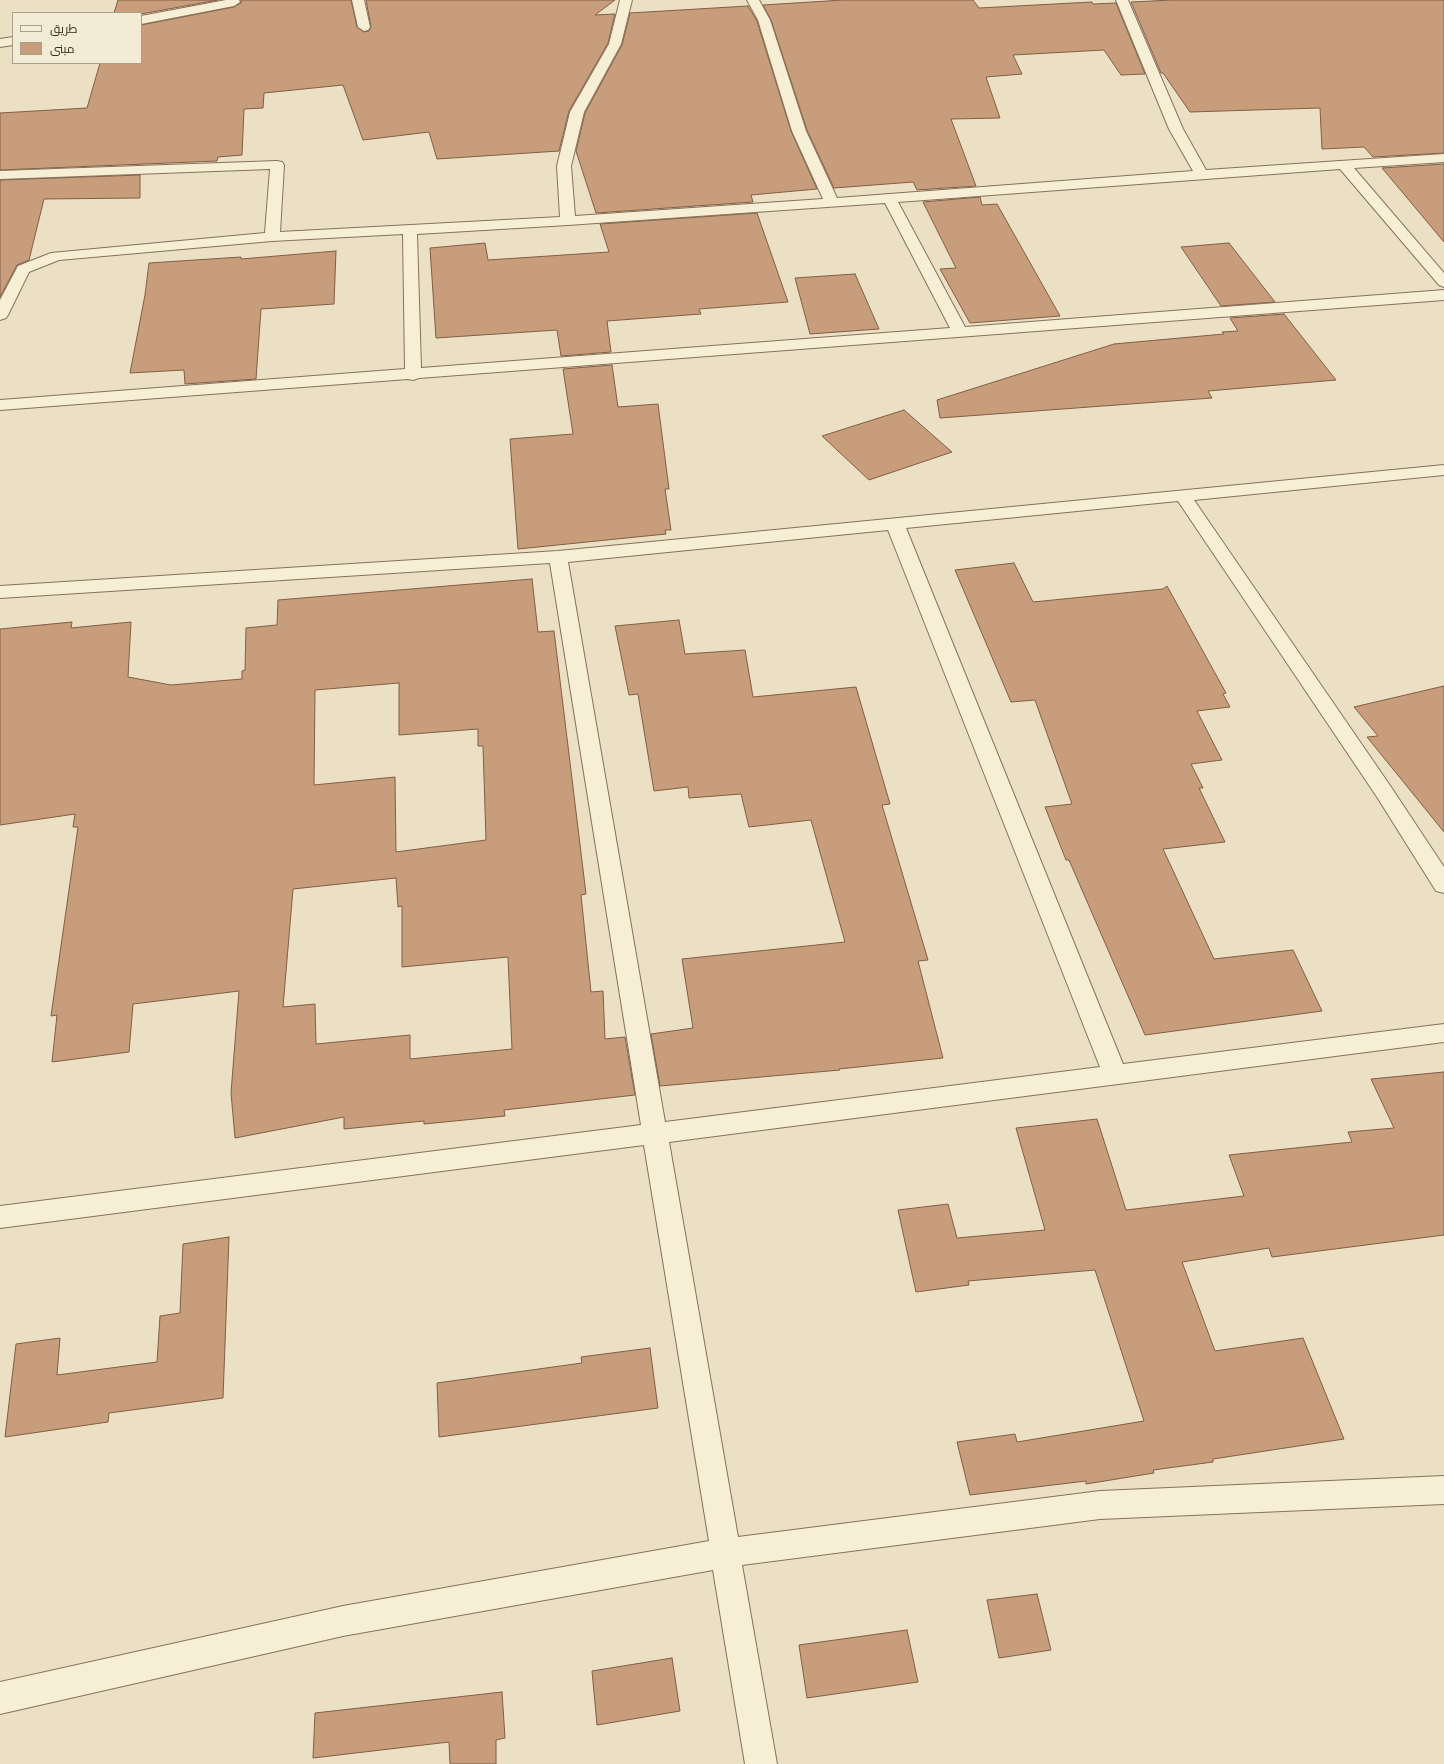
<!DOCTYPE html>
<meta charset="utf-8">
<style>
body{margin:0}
#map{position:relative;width:1444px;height:1764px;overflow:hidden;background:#ebe0c4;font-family:"Source Serif 4",Cairo,serif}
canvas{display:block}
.legend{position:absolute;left:12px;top:12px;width:130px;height:52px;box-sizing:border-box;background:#f3ebd3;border:1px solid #a79e8b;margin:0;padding:5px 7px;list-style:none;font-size:12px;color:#352a1f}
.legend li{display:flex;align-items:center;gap:8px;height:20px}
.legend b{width:20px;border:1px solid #a79e8b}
</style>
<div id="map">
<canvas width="1444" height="1764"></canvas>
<ul class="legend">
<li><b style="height:5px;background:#f7eed6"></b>طريق</li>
<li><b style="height:11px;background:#c79d7c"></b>مبنى</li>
</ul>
</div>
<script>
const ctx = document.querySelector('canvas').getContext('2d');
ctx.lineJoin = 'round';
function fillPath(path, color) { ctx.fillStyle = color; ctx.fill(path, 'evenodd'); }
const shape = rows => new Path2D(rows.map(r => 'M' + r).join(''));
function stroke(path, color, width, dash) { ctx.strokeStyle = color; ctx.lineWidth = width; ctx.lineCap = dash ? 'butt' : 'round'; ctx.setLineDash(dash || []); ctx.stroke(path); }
const building = shape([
 [118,0,218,0,141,14,141,13,114,13,118,0],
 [241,0,351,0,357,27,364,32,369,31,371,27,366,0,615,0,595,15,615,14,608,43,569,111,559,151,437,159,429,132,363,140,343,85,264,93,263,108,244,109,242,155,218,157,217,161,0,170,0,113,87,108,100,63,141,63,141,25,234,7,241,3,241,0],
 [843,0,973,0,979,8,1092,2,1093,4,1116,3,1145,74,1121,75,1104,50,1013,55,1022,74,986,77,1000,118,951,119,976,186,917,190,913,182,834,188,807,130,771,20,763,5,843,0],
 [1172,0,1444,0,1444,153,1373,157,1364,147,1322,149,1320,108,1190,112,1163,73,1161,73,1131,2,1172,0],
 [748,6,757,21,791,131,817,189,751,195,753,202,596,213,576,151,585,113,622,45,630,13,748,6],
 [1444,164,1444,242,1382,168,1444,164],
 [140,175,140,198,44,199,29,260,17,265,0,297,0,180,140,175],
 [980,197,982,205,997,204,1060,316,970,323,940,269,956,268,923,202,980,197],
 [757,213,788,302,699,309,701,314,607,321,611,352,561,356,557,330,436,338,430,248,485,243,488,260,609,252,600,224,757,213],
 [1229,243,1275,302,1221,306,1181,247,1229,243],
 [336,251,334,304,261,309,256,379,185,384,184,370,130,373,145,295,149,263,241,257,241,259,336,251],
 [855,274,879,329,810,334,795,278,855,274],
 [1284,314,1336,380,1208,391,1212,398,940,418,937,400,1114,344,1224,334,1222,332,1238,331,1230,318,1284,314],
 [612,365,618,407,658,404,669,489,665,489,671,530,665,530,666,534,518,549,510,439,573,434,563,369,612,365],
 [904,410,952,452,869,480,822,436,904,410],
 [1014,563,1033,602,1163,589,1167,586,1226,693,1223,694,1230,707,1197,711,1222,760,1191,764,1203,788,1199,788,1225,842,1163,849,1214,959,1293,950,1322,1011,1145,1035,1069,860,1066,860,1045,807,1072,804,1035,700,1011,702,955,570,1014,563],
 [532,579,538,632,554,631,586,894,581,895,591,992,603,991,605,1039,625,1037,635,1095,504,1110,505,1116,424,1124,424,1121,344,1129,344,1117,235,1138,231,1093,239,991,133,1004,129,1052,52,1062,57,1015,51,1016,78,827,73,827,75,814,0,825,0,629,72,622,71,628,131,622,128,677,171,685,242,679,242,671,245,670,246,628,277,625,278,600,532,579],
 [399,683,399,735,478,729,478,746,483,746,486,840,396,852,395,777,314,785,315,690,399,683],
 [396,878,398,907,402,906,402,967,508,957,512,1049,410,1059,410,1035,316,1044,315,1004,283,1007,293,889,396,878],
 [679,620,685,654,745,650,753,697,856,687,890,804,882,805,928,960,918,961,943,1058,839,1069,840,1070,660,1086,651,1034,693,1028,682,959,845,942,811,820,749,827,741,794,689,798,688,787,654,791,638,694,629,695,615,626,679,620],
 [1444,686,1444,832,1367,737,1378,736,1354,707,1444,686],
 [1444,1072,1444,1235,1272,1257,1269,1248,1182,1262,1215,1351,1303,1338,1344,1439,1213,1459,1213,1462,1153,1470,1154,1473,1086,1484,1086,1481,970,1495,957,1442,1015,1434,1017,1442,1144,1421,1095,1270,968,1281,969,1285,916,1292,898,1210,948,1204,957,1238,1045,1230,1016,1128,1097,1119,1126,1210,1244,1196,1229,1155,1352,1142,1348,1132,1394,1128,1371,1079,1444,1072],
 [229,1237,223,1398,109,1413,108,1422,5,1437,16,1344,60,1338,57,1375,157,1362,160,1316,180,1313,183,1244,229,1237],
 [650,1348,658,1408,439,1437,437,1383,582,1363,581,1357,650,1348],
 [1037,1594,1051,1650,999,1658,987,1600,1037,1594],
 [907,1630,918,1682,807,1698,799,1645,907,1630],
 [672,1658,680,1711,597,1725,592,1671,672,1658],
 [502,1692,505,1738,496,1740,496,1764,450,1764,449,1742,313,1758,315,1713,502,1692]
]);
fillPath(building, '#c79d7c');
stroke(building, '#825d43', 1);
const minor = shape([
 [226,0,239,0,240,2,234,6,141,24,141,16,226,0],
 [352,0,364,0,370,27,368,30,364,31,358,27,352,0],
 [620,0,632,0,621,44,584,112,571,166,575,216,823,199,792,131,758,20,747,0,759,0,770,20,806,131,837,198,1193,171,1169,129,1116,0,1128,0,1183,129,1206,170,1444,154,1444,162,1354,168,1444,273,1444,287,1439,285,1340,169,898,202,965,327,1444,290,1444,300,419,378,413,380,408,379,0,410,0,400,405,369,403,234,272,241,59,260,29,272,8,315,6,318,0,320,0,300,18,266,51,253,265,233,270,169,0,179,0,171,277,161,282,162,284,165,280,232,560,217,557,166,570,112,609,44,620,0],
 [885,203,950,328,421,368,417,234,568,225,885,203],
 [13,37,13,45,0,47,0,39,13,37],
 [1444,465,1444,475,1194,500,1391,787,1444,867,1444,893,1436,891,1377,797,1178,501,906,528,1123,1064,1444,1024,1444,1042,669,1142,738,1537,1100,1491,1444,1476,1444,1504,1100,1519,742,1565,777,1764,745,1764,713,1570,343,1636,0,1714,0,1682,343,1606,709,1541,644,1145,0,1228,0,1206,641,1125,550,563,0,598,0,586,558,551,1444,465],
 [888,530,1100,1067,665,1122,568,562,888,530]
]);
stroke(minor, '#85725b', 2);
fillPath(minor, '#f7eed6');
</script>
